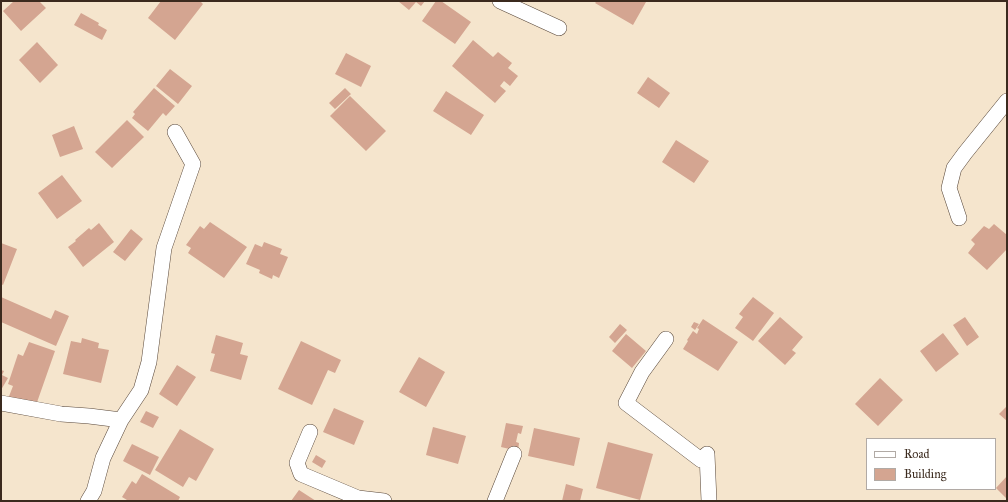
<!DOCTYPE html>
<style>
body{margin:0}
#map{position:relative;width:1008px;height:502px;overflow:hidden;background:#f5e5cd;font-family:"IM FELL Great Primer",serif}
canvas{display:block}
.frame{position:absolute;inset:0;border:2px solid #3b2a1e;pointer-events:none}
.legend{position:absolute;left:866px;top:438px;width:130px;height:52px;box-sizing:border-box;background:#fff;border:1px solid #b1aaa5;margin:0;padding:5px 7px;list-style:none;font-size:12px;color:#3b2a1e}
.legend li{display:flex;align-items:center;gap:8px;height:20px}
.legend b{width:20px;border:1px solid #b1aaa5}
</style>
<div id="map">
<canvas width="1008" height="502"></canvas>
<div class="frame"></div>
<ul class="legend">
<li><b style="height:5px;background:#fff"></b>Road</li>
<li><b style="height:11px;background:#d4a591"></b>Building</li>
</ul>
</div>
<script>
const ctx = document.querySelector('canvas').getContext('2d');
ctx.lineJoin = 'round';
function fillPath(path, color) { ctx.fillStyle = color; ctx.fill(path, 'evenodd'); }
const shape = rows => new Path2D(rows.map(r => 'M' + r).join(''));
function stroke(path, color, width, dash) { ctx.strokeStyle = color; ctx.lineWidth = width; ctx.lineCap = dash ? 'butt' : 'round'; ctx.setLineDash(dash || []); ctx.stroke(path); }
fillPath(shape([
 [14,1,39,1,46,8,21,31,3,11],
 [161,1,200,1,203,4,175,40,148,18],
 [398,1,425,1,421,6,416,2,409,10],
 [436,1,441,1,471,22,455,44,422,21],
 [597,1,644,1,646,2,633,25,595,3],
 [81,13,99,23,98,25,107,30,102,40,74,25],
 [473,40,493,57,498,52,512,63,508,68,518,76,510,86,504,81,500,86,506,91,495,103,452,66],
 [37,42,58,65,40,83,19,60],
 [346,53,371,66,361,87,335,74],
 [170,69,192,86,178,104,156,86],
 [648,77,670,93,659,108,637,93],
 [154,88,175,106,166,116,163,113,148,131,132,118,135,114,133,112],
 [345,88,351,94,335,109,329,103],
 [446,91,484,115,471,135,433,111],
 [350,96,386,131,366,151,330,116],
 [127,120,144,137,112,168,95,152],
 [74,126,83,149,60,157,52,135],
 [676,140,709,161,694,183,662,162],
 [62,175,82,201,57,219,38,193],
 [210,222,247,247,224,278,188,253,191,248,186,245,200,226,204,229],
 [99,223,114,242,83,267,68,247,76,241,75,240,89,228,91,230],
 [994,224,1007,235,1007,249,987,270,968,253,975,244,971,240,984,226,989,229],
 [131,229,143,239,125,261,113,252],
 [264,242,282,249,280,254,288,257,279,278,273,275,272,279,259,273,260,270,246,264,255,244,262,247],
 [1,243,17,249,3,285,1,284],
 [1,297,51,319,55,310,69,316,56,346,1,322],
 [753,297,774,313,753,341,735,328,743,317,739,314],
 [780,317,803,337,792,350,796,353,785,365,758,341],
 [965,317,979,337,967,346,953,325],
 [703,319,738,342,718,371,683,349,688,341,687,340,693,331,697,334,699,329,697,328],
 [694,322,699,324,695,330,691,327],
 [620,324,627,330,615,343,609,337],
 [943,333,959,354,936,372,920,351],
 [626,334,646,351,632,368,612,351],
 [216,335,243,343,240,354,248,356,241,380,210,371,215,354,211,353],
 [82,338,99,343,98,348,109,350,101,383,63,374,71,341,81,343],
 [301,341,341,360,335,373,328,370,312,405,278,389],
 [29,342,55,351,35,408,8,399,13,386,8,384,18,354,23,356],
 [419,357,445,372,426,407,399,392],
 [177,365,196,377,177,406,159,394],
 [1,370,4,371,2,375,8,378,1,390],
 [880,378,903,400,878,426,855,404],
 [1007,406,1007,421,999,414],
 [334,408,364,421,354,445,323,432],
 [146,411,159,417,153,428,140,422],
 [506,423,523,426,521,434,518,433,516,442,519,443,518,451,501,447],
 [433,427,466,436,458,464,426,455],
 [534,428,580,438,574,466,528,456],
 [180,429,214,449,196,481,189,477,183,487,155,470],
 [608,442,653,454,640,500,596,488],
 [132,444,159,457,150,475,123,461],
 [316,455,326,461,322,468,312,462],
 [142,474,180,497,178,501,126,501,127,500,122,497,132,481,136,484],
 [1007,476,1007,499,996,488],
 [566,484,583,489,580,501,562,501],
 [299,490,316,501,291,501]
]), '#d4a591');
const minor = shape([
 [500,1,559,28],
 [959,218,949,188,954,168,965,153,1007,101],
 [666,339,642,372,626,403,701,460,707,454],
 [1,403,61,414,89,416,121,420,141,390,149,362,164,248,193,164,175,132],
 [310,432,297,463,301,474,358,498,384,501],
 [707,454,709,501],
 [88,501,94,491,103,458,121,420],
 [495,501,514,454]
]);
stroke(minor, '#574638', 16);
stroke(minor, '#fff', 15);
</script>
